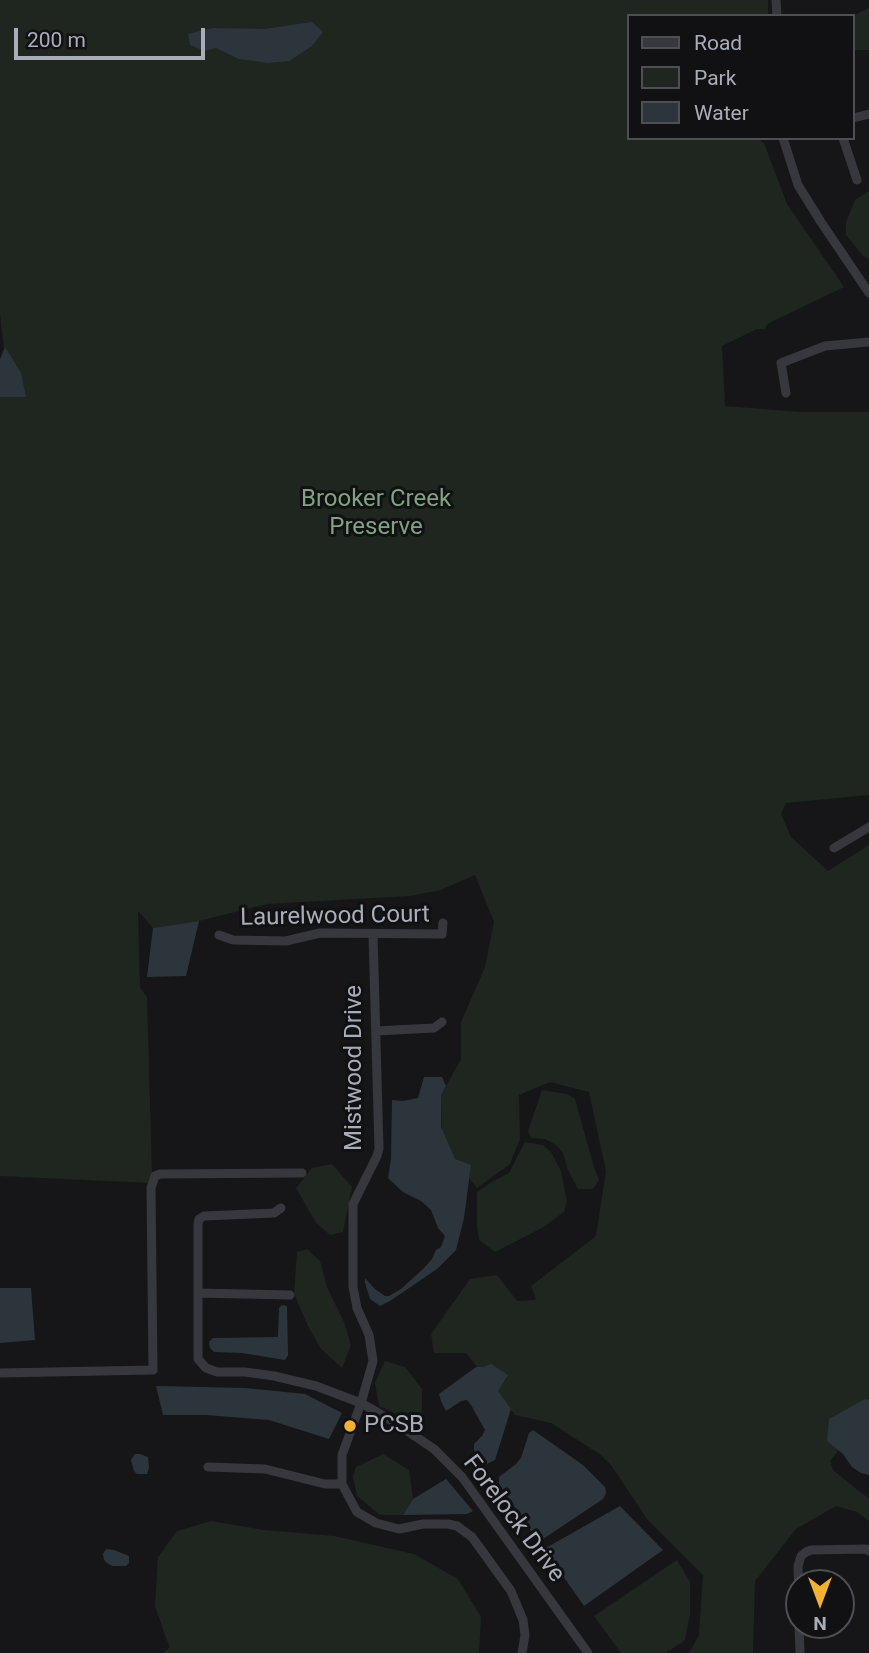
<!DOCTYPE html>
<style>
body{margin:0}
#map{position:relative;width:869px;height:1653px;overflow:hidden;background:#161618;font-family:Roboto,sans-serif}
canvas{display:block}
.legend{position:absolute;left:627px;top:14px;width:228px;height:126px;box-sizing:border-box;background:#111113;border:2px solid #4d4f55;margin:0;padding:9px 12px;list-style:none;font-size:21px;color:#a8adb8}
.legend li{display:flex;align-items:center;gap:14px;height:35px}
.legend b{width:35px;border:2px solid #4d4f55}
.north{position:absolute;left:785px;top:1569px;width:70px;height:70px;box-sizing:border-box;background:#111113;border:2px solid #4d4f55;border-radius:50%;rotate:180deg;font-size:19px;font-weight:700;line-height:28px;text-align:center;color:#a8adb8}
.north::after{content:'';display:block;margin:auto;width:24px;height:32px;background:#f2b134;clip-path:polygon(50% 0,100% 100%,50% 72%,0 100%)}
.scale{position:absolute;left:14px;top:28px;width:191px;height:32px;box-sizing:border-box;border:4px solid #a8adb8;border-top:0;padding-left:9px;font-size:21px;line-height:24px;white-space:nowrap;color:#a8adb8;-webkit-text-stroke:5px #111113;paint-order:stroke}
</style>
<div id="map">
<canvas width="869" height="1653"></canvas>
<ul class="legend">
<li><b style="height:9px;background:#37383d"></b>Road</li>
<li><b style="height:19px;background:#1e261f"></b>Park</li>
<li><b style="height:19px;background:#2c353c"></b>Water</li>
</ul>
<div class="north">N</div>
<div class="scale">200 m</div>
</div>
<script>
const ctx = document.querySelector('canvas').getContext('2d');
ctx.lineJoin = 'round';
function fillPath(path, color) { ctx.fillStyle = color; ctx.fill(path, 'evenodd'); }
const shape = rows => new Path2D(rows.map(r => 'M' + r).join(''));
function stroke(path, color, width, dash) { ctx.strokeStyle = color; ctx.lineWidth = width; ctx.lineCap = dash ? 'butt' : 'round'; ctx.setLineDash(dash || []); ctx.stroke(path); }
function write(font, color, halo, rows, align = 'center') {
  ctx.font = font + ' Roboto,sans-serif'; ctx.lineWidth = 6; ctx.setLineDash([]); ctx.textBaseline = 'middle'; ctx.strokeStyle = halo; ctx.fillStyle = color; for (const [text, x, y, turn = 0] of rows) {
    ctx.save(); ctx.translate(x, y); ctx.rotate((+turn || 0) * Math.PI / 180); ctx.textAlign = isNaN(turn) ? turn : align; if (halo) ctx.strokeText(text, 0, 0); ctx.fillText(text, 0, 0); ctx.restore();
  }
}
fillPath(shape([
 [0,0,768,0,768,16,629,16,629,138,757,138,764,143,787,204,844,287,767,324,765,329,757,329,722,346,725,406,800,412,869,412,869,795,786,803,781,814,791,837,828,871,869,845,869,1413,830,1461,833,1470,860,1492,869,1498,869,1521,857,1512,836,1506,796,1529,755,1581,753,1653,689,1653,699,1635,703,1575,647,1519,611,1465,601,1455,551,1423,515,1415,466,1353,434,1353,431,1334,470,1279,497,1275,517,1301,534,1300,536,1299,531,1286,596,1236,606,1171,589,1092,550,1082,519,1095,520,1139,510,1164,477,1188,442,1143,441,1095,461,1059,461,1022,485,967,494,922,475,875,438,891,425,893,410,896,267,904,199,921,153,928,138,911,140,987,147,997,152,1174,149,1183,0,1176,0,397,25,396,5,348,4,350,0,314],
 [869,8,869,50,853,50,853,16,852,16],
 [869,191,869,259,863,256,846,235,846,222,855,200],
 [542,1090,567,1094,575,1099,594,1167,599,1180,593,1189,578,1189,568,1170,563,1153,556,1145,545,1139,531,1138,528,1131],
 [525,1142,543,1145,551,1152,561,1171,567,1202,564,1212,542,1228,495,1252,479,1240,477,1227,477,1192,490,1183,509,1173],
 [332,1164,352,1187,343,1232,330,1235,316,1223,296,1188,312,1168],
 [307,1249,320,1261,327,1287,344,1322,351,1345,342,1368,321,1349,308,1326,294,1294,297,1252],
 [385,1361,405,1367,422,1389,422,1415,399,1415,379,1406,375,1383],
 [383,1454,409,1470,413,1499,403,1515,380,1515,357,1496,353,1477,356,1467],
 [211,1521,264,1530,334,1536,414,1554,458,1579,481,1617,479,1653,163,1653,170,1647,166,1638,155,1606,158,1557,177,1531],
 [677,1560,690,1582,690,1614,685,1640,666,1653,621,1653,594,1616]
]), '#1e261f');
fillPath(shape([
 [312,22,323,32,312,46,289,61,268,63,239,59,216,48,205,51,190,45,188,34,213,28,264,29],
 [5,347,21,373,26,397,0,397,0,359],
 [199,921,186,976,147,977,153,928],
 [424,1077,442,1077,446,1086,441,1095,441,1127,455,1159,471,1165,464,1218,456,1250,437,1269,390,1301,380,1306,370,1299,365,1283,365,1278,375,1289,385,1296,389,1296,401,1289,424,1268,432,1259,436,1250,441,1247,445,1236,438,1228,431,1210,421,1201,403,1192,388,1178,391,1159,392,1100,403,1101,418,1098],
 [0,1288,31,1288,35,1340,0,1343],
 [282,1305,287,1306,288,1355,285,1360,242,1353,214,1352,210,1348,209,1342,213,1338,278,1337,279,1308],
 [491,1364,508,1375,498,1391,511,1409,495,1460,485,1465,479,1462,474,1450,474,1444,482,1436,485,1430,471,1405,467,1400,461,1401,446,1411,441,1401,439,1394,476,1367,483,1367],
 [156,1386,245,1388,305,1394,342,1413,329,1439,269,1420,206,1415,163,1415],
 [865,1399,869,1400,869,1475,861,1473,852,1467,843,1454,827,1441,829,1419],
 [533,1430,583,1465,605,1487,606,1493,603,1499,540,1541,533,1534,499,1484,499,1477,516,1464,521,1458,529,1433],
 [135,1454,140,1454,148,1457,149,1468,147,1474,137,1474,134,1471,131,1460],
 [446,1479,473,1511,467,1514,403,1515,413,1499],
 [620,1506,663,1550,584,1606,544,1549],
 [106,1549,114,1550,129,1556,129,1563,126,1566,112,1566,107,1563,104,1560,103,1554]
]), '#2c353c');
stroke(shape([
 [776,0,777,16],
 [853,118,869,114],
 [783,138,798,185,821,222,869,293],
 [843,138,857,180],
 [786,393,781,363,825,346,869,342],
 [834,848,869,827],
 [373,934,379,1149,377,1156,353,1204,353,1287,357,1308,369,1335,373,1361,361,1403,342,1455,342,1484,357,1512,376,1523,399,1529,423,1524,448,1524,457,1526,472,1537,511,1591,523,1620,525,1635,522,1653],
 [219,935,233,940,286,941,320,933,442,934,443,923],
 [376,1031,434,1028,442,1022],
 [281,1208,274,1213,204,1216,199,1219,198,1224,198,1359,206,1368,217,1372,245,1372,274,1376,316,1386,361,1403,394,1422,434,1449,462,1477,588,1653],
 [198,1293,290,1295],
 [0,1373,153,1370,151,1188,155,1176,160,1174,302,1173],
 [208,1467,265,1469,325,1484,342,1484],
 [799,1603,798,1566,801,1556,806,1552,811,1550,866,1549,869,1551],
 [799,1625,800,1653]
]), '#37383d', 9);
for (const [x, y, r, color] of [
 [350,1426,7,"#f2b134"]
]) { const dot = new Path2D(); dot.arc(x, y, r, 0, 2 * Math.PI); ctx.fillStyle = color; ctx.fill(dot); stroke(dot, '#111113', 2.5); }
write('24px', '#7fa381', '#111113', [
 ["Brooker Creek",376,500],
 ["Preserve",376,528]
]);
write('24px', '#a8adb8', '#111113', [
 ["Laurelwood Court",335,917,-1],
 ["Mistwood Drive",355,1068,-90],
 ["Forelock Drive",513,1519,53]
]);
write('24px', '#a8adb8', '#111113', [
 ["PCSB",364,1426]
], 'left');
</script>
